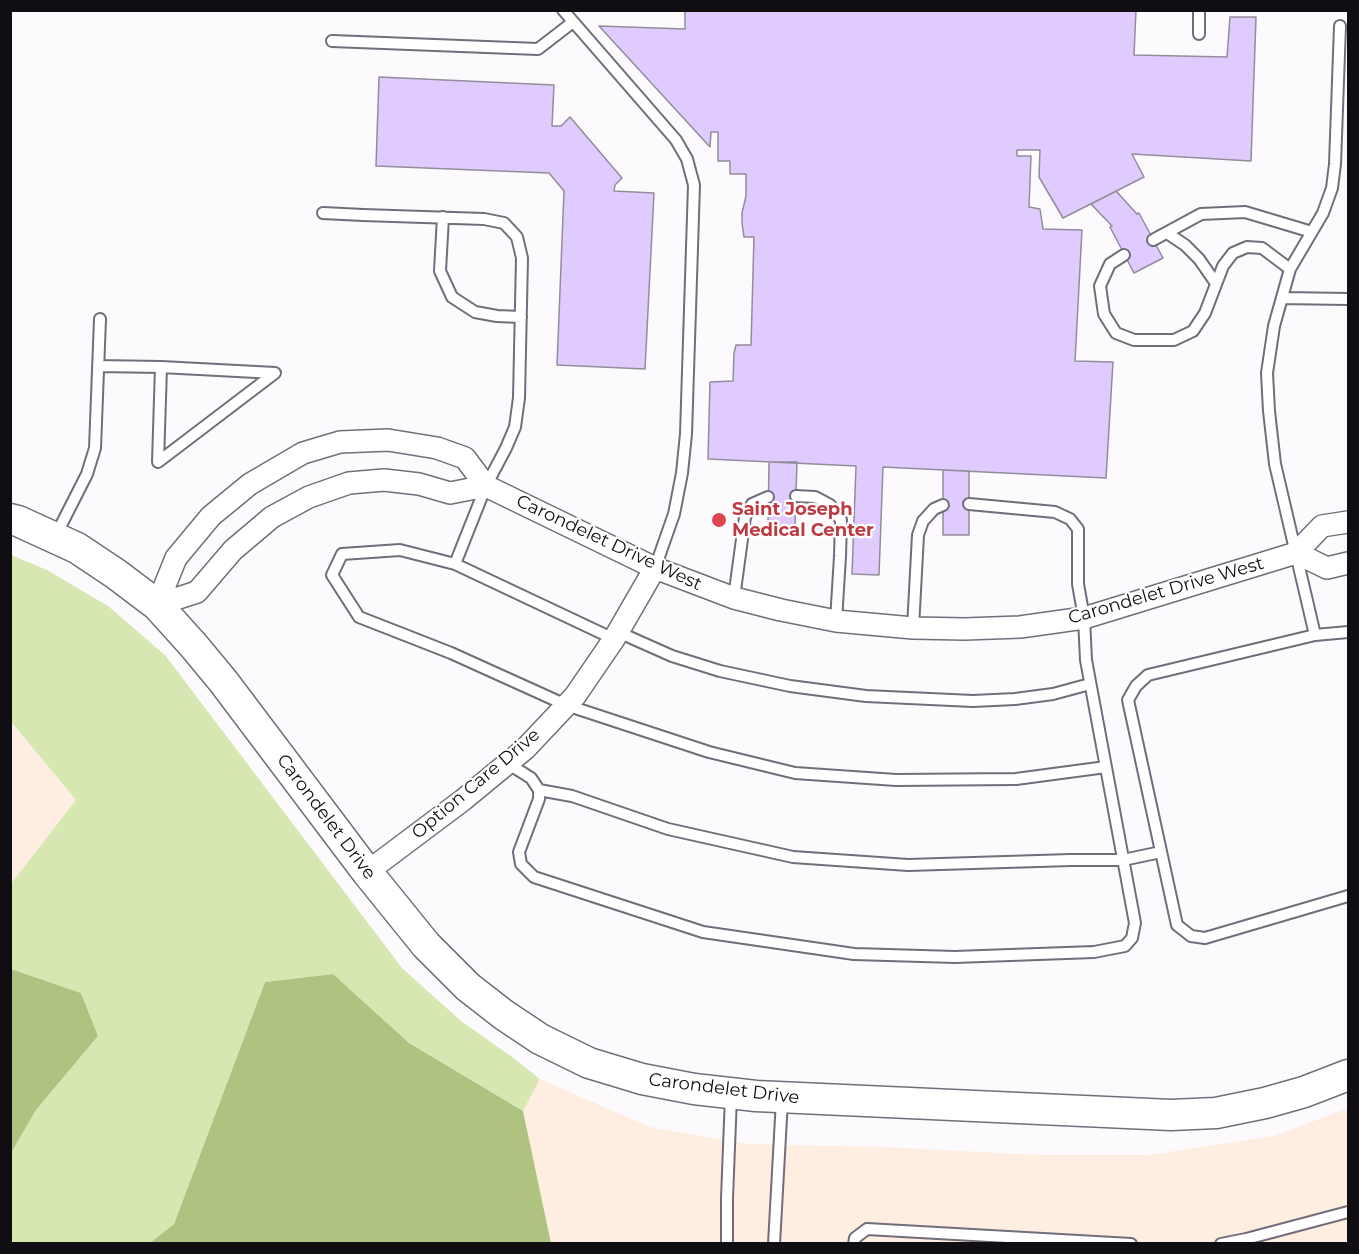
<!DOCTYPE html>
<style>
body{margin:0}
#map{position:relative;width:1359px;height:1254px;overflow:hidden;background:#fcfafd;font-family:Montserrat,sans-serif}
canvas{display:block}
.frame{position:absolute;inset:0;border:12px solid #100e13;pointer-events:none}
</style>
<div id="map">
<canvas width="1359" height="1254"></canvas>
<div class="frame"></div>
</div>
<script>
const ctx = document.querySelector('canvas').getContext('2d');
ctx.lineJoin = 'round';
function fillPath(path, color) { ctx.fillStyle = color; ctx.fill(path, 'evenodd'); }
const shape = rows => new Path2D(rows.map(r => 'M' + r).join(''));
function stroke(path, color, width, dash) { ctx.strokeStyle = color; ctx.lineWidth = width; ctx.lineCap = dash ? 'butt' : 'round'; ctx.setLineDash(dash || []); ctx.stroke(path); }
function write(font, color, halo, rows, align = 'center') {
  ctx.font = font + ' Montserrat,sans-serif'; ctx.lineWidth = 4.5; ctx.setLineDash([]); ctx.textBaseline = 'middle'; ctx.strokeStyle = halo; ctx.fillStyle = color; for (const [text, x, y, turn = 0] of rows) {
    ctx.save(); ctx.translate(x, y); ctx.rotate((+turn || 0) * Math.PI / 180); ctx.textAlign = isNaN(turn) ? turn : align; if (halo) ctx.strokeText(text, 0, 0); ctx.fillText(text, 0, 0); ctx.restore();
  }
}
fillPath(shape([
 [10,722,76,800,11,885,10,885],
 [540,1079,650,1127,749,1144,884,1147,1041,1155,1149,1155,1274,1136,1348,1108,1348,1243,551,1243,523,1111]
]), '#feeee2');
fillPath(shape([
 [11,555,47,570,108,606,165,655,402,968,461,1021,512,1057,540,1079,523,1111,409,1043,333,974,265,982,174,1224,150,1243,11,1243,11,1153,36,1110,98,1036,81,993,11,969,10,885,76,800,11,722]
]), '#d6e7b1');
fillPath(shape([
 [11,969,81,993,98,1036,36,1110,11,1153],
 [333,974,409,1043,523,1111,551,1243,150,1243,174,1224,265,982]
]), '#afc381');
const building = shape([
 [685,10,1136,10,1134,55,1227,57,1230,17,1256,17,1251,161,1132,154,1144,177,1063,218,1039,177,1040,150,1017,150,1017,156,1031,156,1029,207,1040,209,1043,229,1082,230,1075,361,1113,362,1106,478,883,467,879,575,852,574,856,466,708,459,710,382,733,381,734,353,736,345,751,345,754,237,744,237,742,223,742,213,746,196,746,174,730,174,730,161,718,161,718,132,711,132,710,147,599,26,685,29,685,10],
 [379,77,554,85,552,126,561,126,570,117,622,178,615,185,614,191,654,193,645,369,557,365,564,191,549,173,376,166,379,77],
 [1116,191,1137,214,1139,213,1163,258,1134,273,1110,227,1112,226,1091,204,1116,191],
 [769,462,797,462,795,526,768,526,769,462],
 [943,470,969,471,969,535,943,535,943,470]
]);
fillPath(building, '#dfcbfe');
stroke(building, '#928d9b', 1.5);
const lane = shape([
 [563,10,676,140,687,159,694,185,686,434,682,473,674,514,655,568],
 [1199,34,1199,10],
 [332,41,538,49,573,22],
 [323,213,363,215,484,219,504,223,517,237,522,258,519,398,515,427,506,448,486,486,455,564,614,639],
 [443,217,440,271,452,297,475,312,497,316,521,317],
 [1167,233,1185,245,1199,259,1215,282],
 [1153,240,1201,214,1245,212,1312,232],
 [1124,255,1110,264,1100,286,1104,314,1116,333,1134,340,1174,340,1193,331,1205,313,1223,266,1233,253,1247,247,1262,248,1290,269],
 [1282,298,1348,299],
 [98,366,161,367,275,373,158,462,161,367],
 [796,496,815,497,830,505,841,520,840,556,836,621],
 [56,535,87,474,95,448,100,319],
 [455,564,400,550,342,554,332,575,359,617,451,653,566,705,709,752,795,773,896,780,1016,779,1106,767],
 [734,598,745,517,752,504,768,497],
 [913,628,918,535,923,521,934,509,943,505],
 [618,632,672,656,720,671,790,686,866,696,973,701,1015,699,1053,694,1090,684],
 [1348,632,1315,635,1148,675,1136,686,1128,700,1177,925,1191,936,1205,938,1348,896],
 [1315,635,1275,464,1269,411,1267,373,1274,326,1290,269,1323,213,1332,188,1335,164,1340,26],
 [507,763,531,778,539,790,539,799,519,852,521,864,534,877,703,932,854,954,955,957,1094,952,1125,946,1132,938,1135,923,1086,660,1084,618,1078,584,1078,529,1070,519,1055,512,969,504],
 [539,790,572,796,668,829,793,857,908,865,1071,860,1123,860,1161,852],
 [727,1244,727,1198,731,1096],
 [774,1244,782,1100],
 [854,1244,855,1238,867,1229,1131,1244],
 [1221,1244,1246,1239,1348,1212]
]);
const street = shape([
 [1296,553,1327,568,1348,563],
 [157,605,176,558,211,516,250,484,303,453,340,442,388,440,437,448,465,458,486,486,655,568,734,598,781,610,836,621,913,628,965,629,1020,627,1084,618,1296,553,1322,526,1348,522],
 [157,605,197,592,233,550,272,517,309,497,349,483,384,480,419,484,450,493,486,486],
 [367,872,463,800,525,749,575,696,614,639,655,568]
]);
const secondary = shape([
 [10,519,18,521,77,548,116,574,157,605,194,646,223,681,367,872,426,945,468,987,504,1015,540,1039,589,1063,642,1079,694,1089,756,1096,1171,1115,1216,1113,1265,1103,1304,1092,1348,1075]
]);
stroke(lane, '#726d7a', 14);
stroke(street, '#726d7a', 24);
stroke(secondary, '#726d7a', 33);
stroke(lane, '#fff', 10);
stroke(street, '#fff', 21);
stroke(secondary, '#fff', 30);
for (const [x, y, r, color] of [
 [719,520,8,"#e0444e"]
]) { const dot = new Path2D(); dot.arc(x, y, r, 0, 2 * Math.PI); ctx.fillStyle = color; ctx.fill(dot); stroke(dot, '#fff', 2); }
write('bold 18px', '#be3a42', '#fff', [
 ["Saint Joseph",732,510],
 ["Medical Center",732,531]
], 'left');
write('18px', '#100e13', '#fff', [
 ["Carondelet Drive West",609,543,25],
 ["Carondelet Drive West",1166,591,-16],
 ["Option Care Drive",476,784,-40],
 ["Carondelet Drive",326,817,53],
 ["Carondelet Drive",724,1089,7]
]);
</script>
